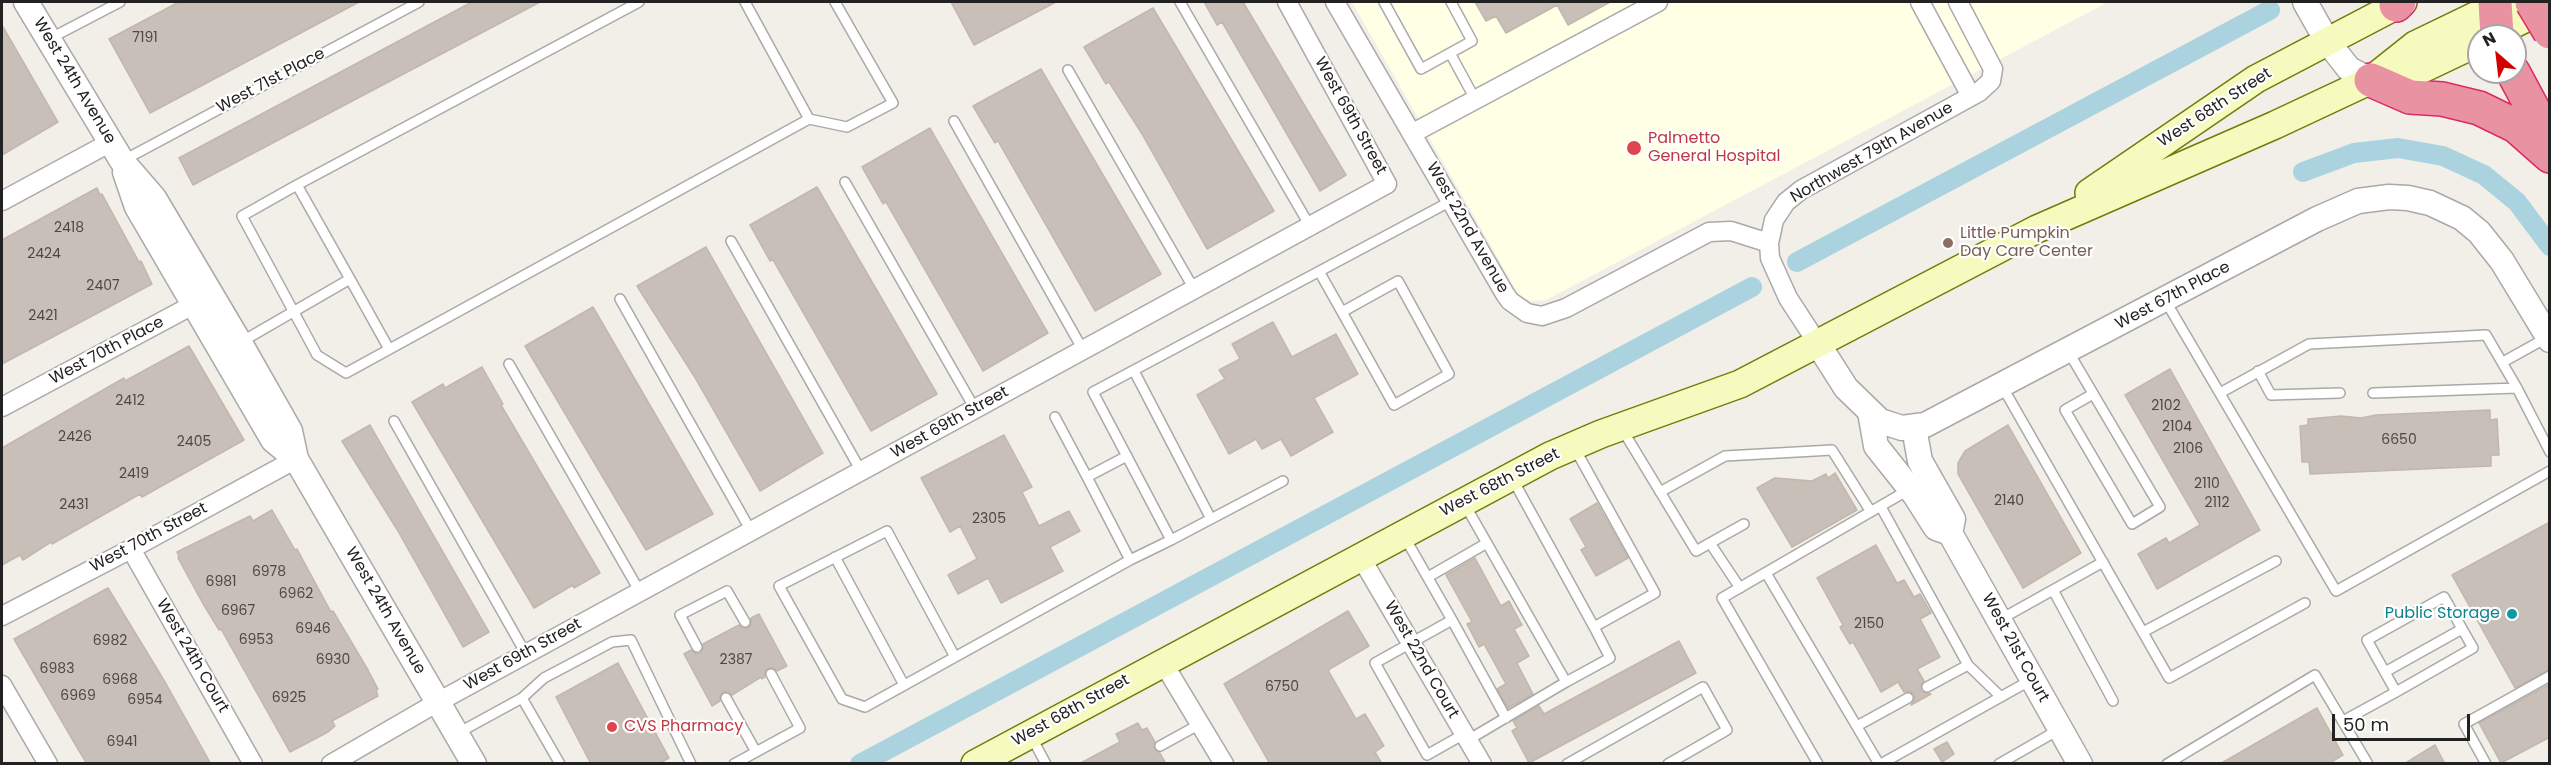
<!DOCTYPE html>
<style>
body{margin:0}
#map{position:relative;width:2551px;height:765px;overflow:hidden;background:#f2efe9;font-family:Poppins,sans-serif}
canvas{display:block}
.frame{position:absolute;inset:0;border:3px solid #222;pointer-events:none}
.north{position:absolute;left:2467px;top:24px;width:60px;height:60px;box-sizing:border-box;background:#fff;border:2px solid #a7a7a7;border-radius:50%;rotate:332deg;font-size:16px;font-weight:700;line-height:24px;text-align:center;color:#222}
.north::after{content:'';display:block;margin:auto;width:21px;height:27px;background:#d40000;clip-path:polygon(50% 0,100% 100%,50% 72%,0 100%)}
.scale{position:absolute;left:2332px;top:714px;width:138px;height:27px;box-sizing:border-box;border:3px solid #222;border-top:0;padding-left:8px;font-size:18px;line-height:21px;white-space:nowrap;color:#222;-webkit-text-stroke:4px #fff;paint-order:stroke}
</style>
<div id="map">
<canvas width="2551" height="765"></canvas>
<div class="frame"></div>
<div class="north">N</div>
<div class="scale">50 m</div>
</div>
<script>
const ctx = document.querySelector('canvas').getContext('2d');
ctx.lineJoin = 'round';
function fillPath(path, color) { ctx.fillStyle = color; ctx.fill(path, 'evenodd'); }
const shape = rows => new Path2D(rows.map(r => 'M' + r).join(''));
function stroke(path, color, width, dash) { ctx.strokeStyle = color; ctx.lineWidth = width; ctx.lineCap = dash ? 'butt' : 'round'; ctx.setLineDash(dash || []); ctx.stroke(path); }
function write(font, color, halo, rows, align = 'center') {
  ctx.font = font + ' Poppins,sans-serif'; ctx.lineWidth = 4.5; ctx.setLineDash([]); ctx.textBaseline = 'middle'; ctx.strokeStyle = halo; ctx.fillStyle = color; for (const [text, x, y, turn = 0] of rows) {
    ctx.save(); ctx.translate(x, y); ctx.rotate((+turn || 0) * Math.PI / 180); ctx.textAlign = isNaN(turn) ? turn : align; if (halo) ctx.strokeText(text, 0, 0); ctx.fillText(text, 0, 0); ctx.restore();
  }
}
fillPath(shape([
 [1352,2,2108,2,1546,300,1531,301,1519,295]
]), '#ffffe5');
stroke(shape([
 [2303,172,2354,153,2398,148,2443,156,2484,175,2517,202,2550,246],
 [1797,262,2270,10],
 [860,764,1752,287]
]), '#aad3df', 20);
const building = shape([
 [179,2,359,2,150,113,109,39,179,2],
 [472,2,540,2,193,185,179,158,472,2],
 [951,2,1056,2,974,45,951,2],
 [1204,2,1243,2,1346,175,1320,191,1222,22,1217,25,1204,2],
 [1475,2,1610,2,1568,25,1557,5,1506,33,1496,16,1486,21,1475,2],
 [1153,8,1274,211,1207,249,1142,134,1109,82,1106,84,1084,47,1153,8],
 [2,25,58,122,2,155,2,25],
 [1041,69,1161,274,1095,311,998,141,995,143,973,106,1041,69],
 [930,128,1048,333,983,371,886,202,883,204,862,167,930,128],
 [817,187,937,394,871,431,773,260,770,261,750,225,817,187],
 [97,188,100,195,102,194,139,262,141,261,152,284,2,364,2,240,97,188],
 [706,247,823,453,760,491,694,376,637,286,706,247],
 [593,307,713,514,646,550,525,346,593,307],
 [1273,322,1292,357,1336,334,1358,374,1314,398,1333,432,1291,456,1281,439,1262,449,1256,439,1229,454,1197,395,1225,379,1219,370,1240,359,1232,344,1273,322],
 [189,346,244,440,142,497,140,494,52,544,51,542,23,560,20,555,2,565,2,448,124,378,125,381,189,346],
 [482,367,503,404,501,405,600,573,574,588,573,585,534,608,412,402,443,384,445,388,482,367],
 [2170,369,2260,530,2157,589,2138,554,2166,538,2169,543,2200,525,2125,395,2170,369],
 [2490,410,2490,420,2497,419,2499,455,2491,455,2491,466,2310,474,2309,462,2302,462,2300,426,2308,425,2308,419,2341,416,2361,418,2376,415,2490,410],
 [370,425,489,632,463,647,398,531,342,441,370,425],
 [2008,425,2081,553,2023,588,1958,474,1958,463,1965,451,2008,425],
 [1004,435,1032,487,1022,492,1039,526,1069,511,1080,531,1050,547,1063,571,1001,603,988,578,958,594,948,575,977,559,960,526,950,532,921,478,1004,435],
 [1835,473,1857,510,1792,547,1757,488,1775,478,1812,481,1826,474,1828,478,1835,473],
 [1597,503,1628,558,1596,576,1581,550,1586,547,1570,519,1597,503],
 [272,510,295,550,297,549,331,612,333,611,368,670,378,689,376,690,378,696,332,721,335,726,328,732,290,752,221,629,219,630,202,602,178,558,179,557,177,552,250,516,253,521,272,510],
 [2550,522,2550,669,2515,688,2452,575,2550,522],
 [1876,545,1897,583,1904,580,1914,597,1920,594,1931,613,1920,619,1940,657,1917,669,1924,681,1920,686,1921,691,1931,694,1911,705,1915,699,1914,694,1909,691,1904,692,1898,682,1881,692,1853,642,1850,644,1840,627,1843,625,1817,578,1876,545],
 [1475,558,1501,606,1509,601,1522,625,1514,629,1529,656,1517,663,1533,694,1508,708,1497,689,1506,684,1484,644,1479,647,1467,624,1472,622,1446,575,1475,558],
 [108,588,165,682,211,764,87,764,75,744,14,639,108,588],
 [1348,611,1369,646,1328,670,1356,719,1365,714,1384,746,1375,752,1382,764,1270,764,1224,684,1348,611],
 [759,614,787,666,777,671,774,668,768,668,765,671,765,677,762,679,761,677,732,695,729,692,723,692,720,695,720,701,712,706,684,654,691,650,696,654,701,653,703,644,739,625,742,628,748,628,751,625,751,618,759,614],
 [1679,641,1696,673,1529,763,1512,731,1517,728,1513,721,1539,706,1544,714,1679,641],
 [618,663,669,758,658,764,591,764,556,697,618,663],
 [2550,684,2550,737,2501,763,2479,723,2550,684],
 [2317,708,2343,755,2328,764,2220,764,2317,708],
 [1138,723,1142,730,1147,728,1155,742,1154,749,1160,753,1166,764,1079,764,1120,742,1116,734,1138,723],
 [1947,742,1954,754,1942,762,1934,749,1947,742],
 [2435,745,2445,764,2404,764,2435,745]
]);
fillPath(building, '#c7bfb8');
stroke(building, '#c4b6ab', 1.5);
const service = shape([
 [1180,2,1311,228],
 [1384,2,1421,69,1472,41,1451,2],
 [49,39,120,2],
 [1450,53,1475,99],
 [1068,70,1194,289],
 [809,119,847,127,893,103,835,2],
 [954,121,1083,350],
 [124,160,419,2],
 [845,182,975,409],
 [297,185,242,216,317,355,346,373,809,119,745,2],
 [731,241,861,471],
 [1320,273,1342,312,1398,281,1449,374,1394,405,1342,312],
 [350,279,389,349],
 [620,299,751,531],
 [2165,300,2336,591,2550,471],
 [241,342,350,279,297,185,639,2],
 [2068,351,2160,507,2132,524,2065,410,2093,394],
 [2503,362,2548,337],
 [509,364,640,592],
 [1134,371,1211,519],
 [2258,371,2271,395,2340,393],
 [2002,386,2169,678,2305,603],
 [2220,393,2309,344,2486,335,2517,388,2550,452],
 [2373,393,2517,388],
 [1055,417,1087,477,1127,456],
 [394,421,526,654],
 [1622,429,1696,551,1710,543,1740,588],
 [1087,477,1130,560,1171,540],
 [1512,478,1594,627,1655,593,1574,447],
 [1283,481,1171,540,1093,392,1451,201],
 [1660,492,1725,456,1832,450,1871,512],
 [1464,503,1566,682,1468,740],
 [1881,507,1968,665],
 [1404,536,1452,620,1375,663,1427,755,1464,734],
 [1710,543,1744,524],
 [835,557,904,685],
 [1766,573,1879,764],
 [1428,577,1487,543],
 [2053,590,2113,701],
 [2001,619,2103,562],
 [1452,620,1506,718],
 [2143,632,2276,561],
 [697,647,680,615,727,591,745,622],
 [955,657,887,531,779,586,842,699,865,707,955,657,1130,560],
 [2385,672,2462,629],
 [1566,682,1610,658,1594,627],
 [1927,687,1968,665,2001,697],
 [522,698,560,764],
 [726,698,756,752],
 [2343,721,2396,692,2473,648,2444,597,2367,640,2396,692],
 [1857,726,1908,698],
 [458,733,522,698,544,678,612,642,631,640,691,764],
 [1031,736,1046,764],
 [1160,746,1200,724],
 [734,764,800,728,771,674],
 [1567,764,1703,687,1727,730,1668,764],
 [1818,764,1722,598,1910,489],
 [1881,764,2031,680],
 [1999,764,2060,729],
 [2167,764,2315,675,2368,764],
 [2486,764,2464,724,2550,676]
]);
const minor = shape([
 [1335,2,1505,294,1510,301,1527,313,1542,316,1566,308,1709,232,1731,231,1769,243],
 [1920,2,1971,96],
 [1413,133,1658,2],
 [2,201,111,142],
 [1818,344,1788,298,1770,258,1769,243,1774,220,1786,202,1801,190,1979,92,1991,81,1993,69,1958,2],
 [2,407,204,299],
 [131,549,253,764],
 [1360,556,1482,764],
 [2,616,131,549,296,459],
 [1162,661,1224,764],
 [2,685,48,764],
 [331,764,438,702,1387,184,1287,2]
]);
const tertiary = shape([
 [26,2,122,161,154,198,240,343,290,431,296,459,474,764],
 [2305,2,2327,41,2349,69,2371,80],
 [125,172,137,207,273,440,296,459],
 [1818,344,1846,388,1880,421,1902,428,1925,425,2317,219,2358,201,2389,197,2408,198,2430,203,2462,218,2479,232,2502,261,2550,340],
 [1870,412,1876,446,1915,495,1936,528,1950,533,2080,764],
 [1914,428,1920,461,1953,519,1950,533]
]);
const secondary = shape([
 [2490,36,2550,6],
 [2375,79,2418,71,2479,42],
 [2089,193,2256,79,2403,2],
 [975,764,1550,456,1601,434,1740,384,2037,229,2275,125,2371,80,2415,45,2504,2]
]);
const motorway = shape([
 [2495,2,2497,36],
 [2396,5,2399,2],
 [2513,72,2550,141],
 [2371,80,2410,97,2442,99,2479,108,2516,126,2550,156]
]);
stroke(service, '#a9a9a9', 12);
stroke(minor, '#a9a9a9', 21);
stroke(tertiary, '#a9a9a9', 27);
stroke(secondary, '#707d05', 30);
stroke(motorway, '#dc2a67', 36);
stroke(service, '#fff', 9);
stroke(minor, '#fff', 18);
stroke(tertiary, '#fff', 24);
stroke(secondary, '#f7fabf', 27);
stroke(motorway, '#e892a2', 33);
const motorwayBridge = shape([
 [2532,2,2550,32]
]);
stroke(motorwayBridge, '#dc2a67', 36, []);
stroke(motorwayBridge, '#e892a2', 33);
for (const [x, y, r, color] of [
 [1634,148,8,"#e0444e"],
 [1948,243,6,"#8d6e63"],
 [2512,614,6,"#0f9aa8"],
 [612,727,6,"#e0444e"]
]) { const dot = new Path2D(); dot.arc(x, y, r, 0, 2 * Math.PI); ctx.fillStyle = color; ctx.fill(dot); stroke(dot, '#fff', 2); }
write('14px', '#4b4948', null, [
 ["7191",145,38],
 ["2418",69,228],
 ["2424",44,254],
 ["2407",103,286],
 ["2421",43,316],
 ["2412",130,401],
 ["2102",2166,406],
 ["2104",2177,427],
 ["2426",75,437],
 ["6650",2399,440],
 ["2405",194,442],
 ["2106",2188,449],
 ["2419",134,474],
 ["2110",2207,484],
 ["2140",2009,501],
 ["2112",2217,503],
 ["2431",74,505],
 ["2305",989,519],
 ["6978",269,572],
 ["6981",221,582],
 ["6962",296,594],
 ["6967",238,611],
 ["2150",1869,624],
 ["6946",313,629],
 ["6953",256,640],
 ["6982",110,641],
 ["6930",333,660],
 ["2387",736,660],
 ["6983",57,669],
 ["6968",120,680],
 ["6750",1282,687],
 ["6969",78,696],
 ["6925",289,698],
 ["6954",145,700],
 ["6941",122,742]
]);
write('16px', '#222', '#fff', [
 ["West 24th Avenue",74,81,59],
 ["West 71st Place",271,81,-28],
 ["West 68th Street",2215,108,-33],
 ["West 69th Street",1350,116,61],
 ["Northwest 79th Avenue",1872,153,-30],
 ["West 22nd Avenue",1467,228,60],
 ["West 67th Place",2173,296,-28],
 ["West 70th Place",107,351,-28],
 ["West 69th Street",950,423,-29],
 ["West 68th Street",1500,483,-27],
 ["West 70th Street",149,538,-28],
 ["West 24th Avenue",385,611,60],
 ["West 21st Court",2015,648,61],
 ["West 69th Street",523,655,-29],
 ["West 24th Court",192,656,60],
 ["West 22nd Court",1421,660,60],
 ["West 68th Street",1071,711,-29]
]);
write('16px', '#be3a42', '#fff', [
 ["Palmetto",1648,139],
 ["General Hospital",1648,157],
 ["CVS Pharmacy",624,727]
], 'left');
write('16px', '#785e54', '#fff', [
 ["Little Pumpkin",1960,234],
 ["Day Care Center",1960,252]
], 'left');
write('16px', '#0d838f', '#fff', [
 ["Public Storage",2500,614]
], 'right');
</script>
